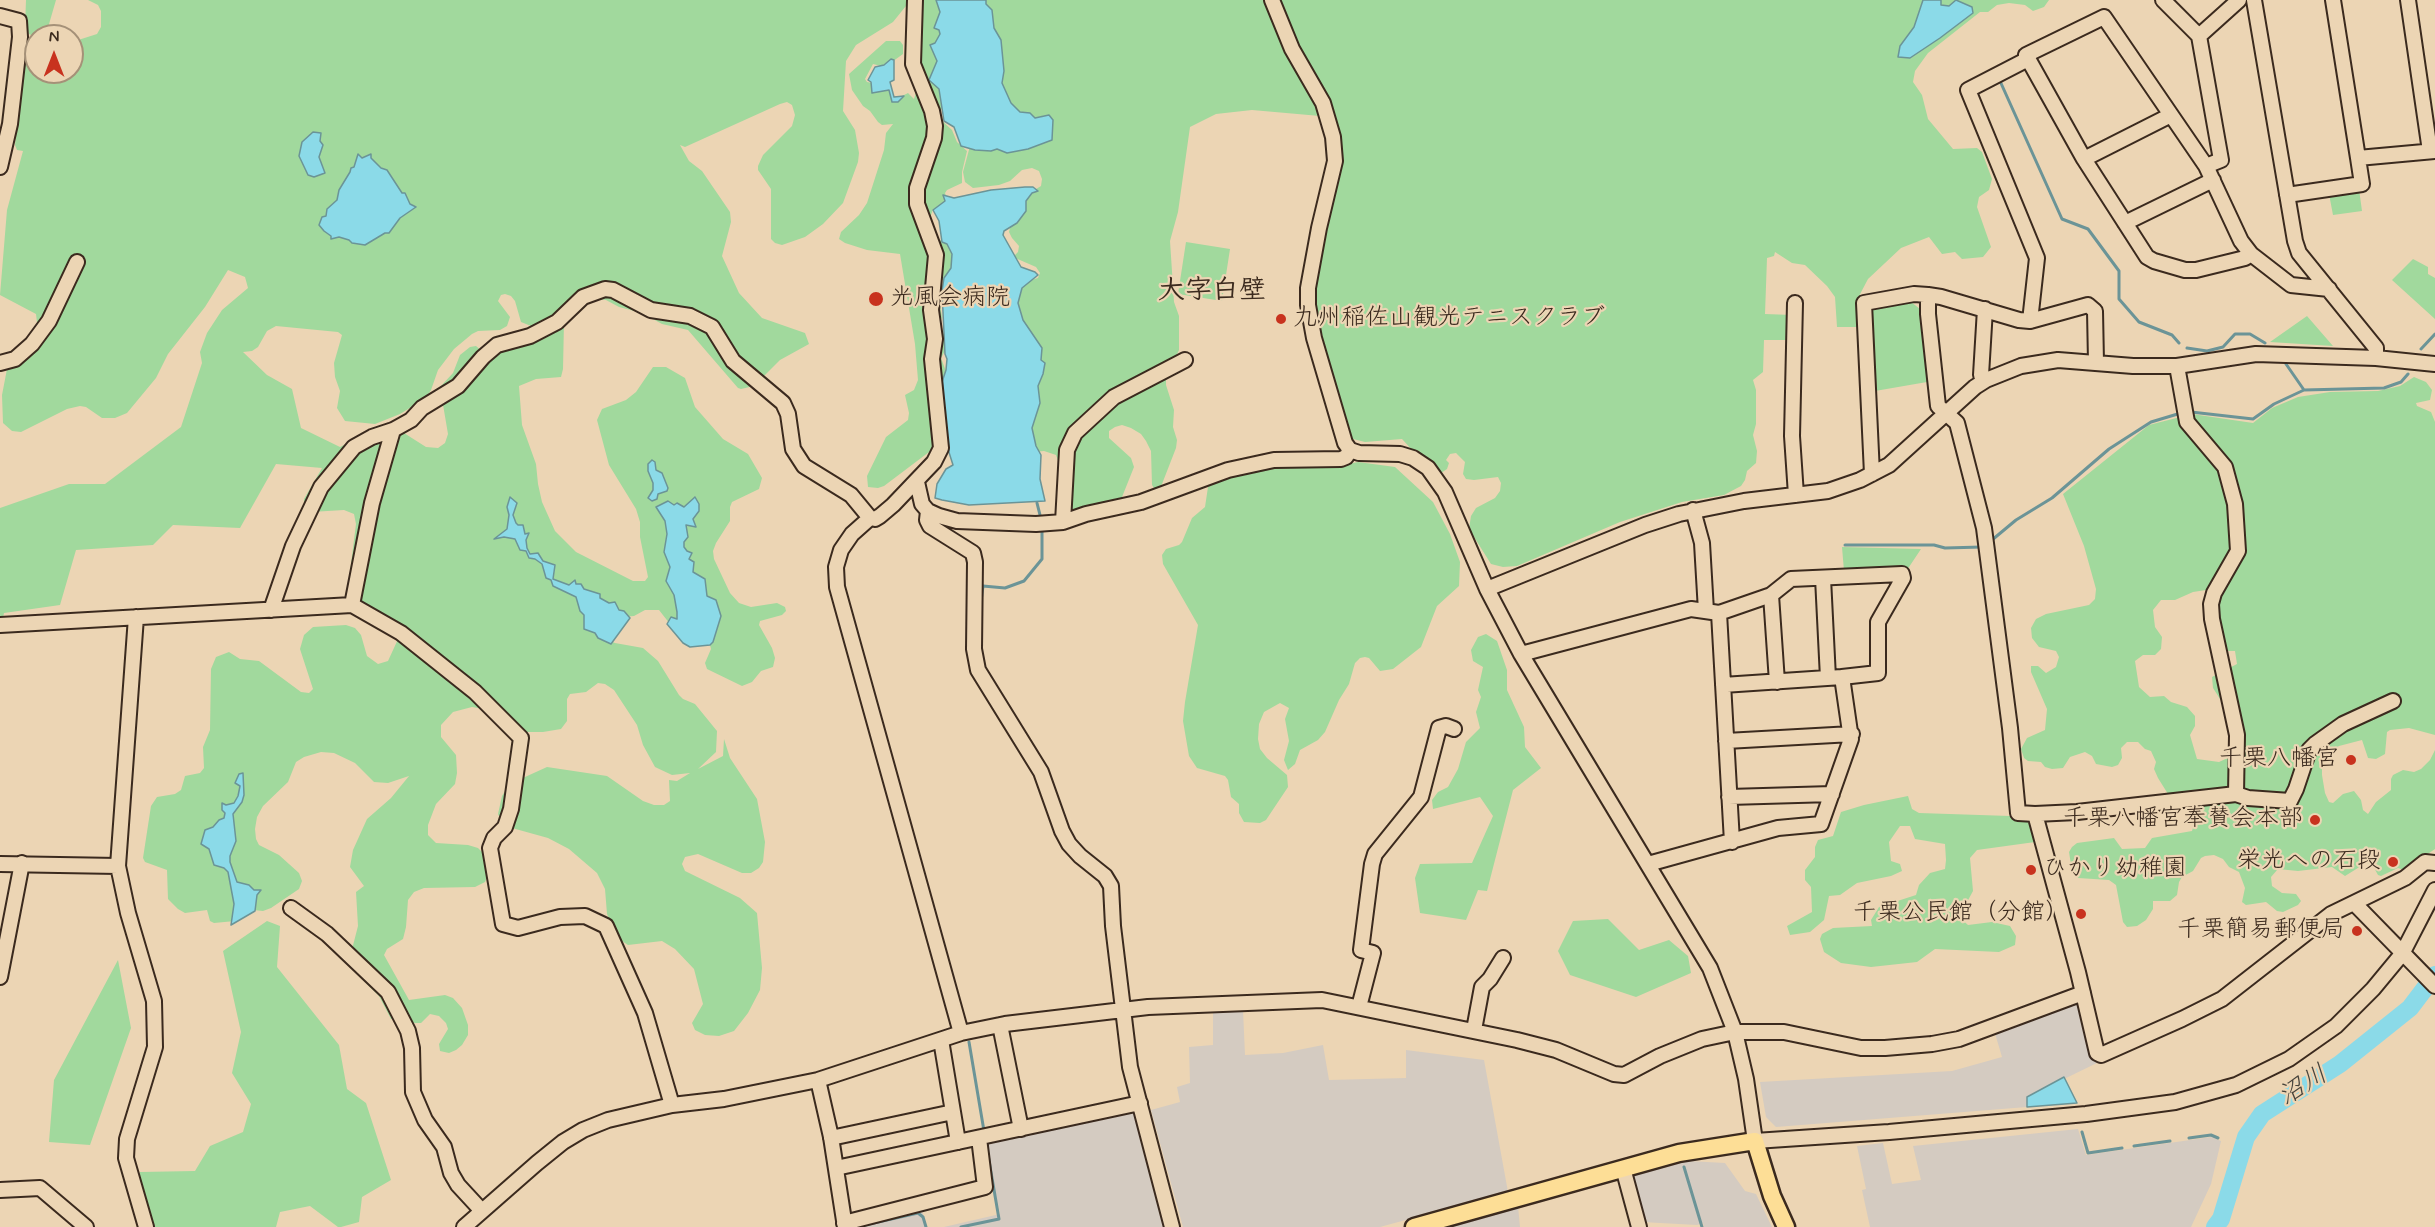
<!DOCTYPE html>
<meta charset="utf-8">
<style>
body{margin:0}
#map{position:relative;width:2435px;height:1227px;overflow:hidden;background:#ecd5b4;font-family:Mynerve,sans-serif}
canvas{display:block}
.north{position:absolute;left:24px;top:24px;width:60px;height:60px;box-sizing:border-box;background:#ecd5b4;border:2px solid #a59178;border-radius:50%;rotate:0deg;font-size:16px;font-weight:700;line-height:24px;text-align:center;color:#3b2a1e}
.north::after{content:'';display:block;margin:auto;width:21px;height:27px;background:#c8321e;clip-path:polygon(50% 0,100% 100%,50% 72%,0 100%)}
</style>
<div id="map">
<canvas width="2435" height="1227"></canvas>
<div class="north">N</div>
</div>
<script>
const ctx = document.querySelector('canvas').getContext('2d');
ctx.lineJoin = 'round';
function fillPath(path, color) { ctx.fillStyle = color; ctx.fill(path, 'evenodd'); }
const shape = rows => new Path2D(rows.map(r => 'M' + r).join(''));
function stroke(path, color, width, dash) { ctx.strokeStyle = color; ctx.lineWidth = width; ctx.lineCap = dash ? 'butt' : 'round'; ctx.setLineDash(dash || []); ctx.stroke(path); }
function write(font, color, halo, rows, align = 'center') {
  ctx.font = font + ' Mynerve,"Klee One",sans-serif'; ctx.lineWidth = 4.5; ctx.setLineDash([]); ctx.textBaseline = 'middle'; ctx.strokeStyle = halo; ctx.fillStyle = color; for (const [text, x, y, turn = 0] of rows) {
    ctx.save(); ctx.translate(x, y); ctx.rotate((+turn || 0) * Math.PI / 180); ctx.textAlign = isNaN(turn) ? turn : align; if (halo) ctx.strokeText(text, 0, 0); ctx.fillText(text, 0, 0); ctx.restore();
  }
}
fillPath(shape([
 [2081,997,2099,1062,2027,1097,2027,1107,1776,1127,1766,1117,1760,1082,1952,1071,2002,1057,1994,1030],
 [1243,1010,1245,1055,1283,1053,1323,1045,1329,1080,1406,1078,1406,1050,1484,1060,1508,1192,1380,1227,1183,1227,1151,1110,1180,1102,1177,1087,1190,1083,1189,1047,1213,1045,1213,1011],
 [1135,1109,1163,1227,944,1227,1000,1214,985,1142],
 [2078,1129,2086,1155,2211,1137,2221,1141,2211,1184,2191,1227,1870,1227,1862,1190,1866,1189,1857,1146,1883,1143,1892,1184,1921,1180,1913,1146],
 [1689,1161,1725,1163,1745,1191,1756,1194,1772,1227,1704,1227,1703,1223,1697,1225,1642,1222,1628,1176],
 [1518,1206,1520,1227,1444,1227],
 [922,1211,927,1227,858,1227]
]), '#d4cbc1');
fillPath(shape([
 [26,0,56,0,47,31,41,36,35,37,29,34,25,27],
 [88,0,940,0,941,87,945,102,939,114,941,120,952,130,957,142,967,151,962,172,962,183,947,190,945,193,948,202,941,209,933,209,930,218,936,239,949,243,954,253,953,271,947,278,940,281,939,299,942,317,939,325,942,333,946,335,946,349,941,358,947,374,941,437,933,449,884,486,878,488,868,487,867,476,886,437,908,420,909,413,905,395,914,390,918,380,915,344,900,254,867,250,845,243,839,239,841,232,859,215,867,203,884,150,886,133,893,124,882,125,878,122,870,111,863,106,852,90,849,74,886,41,900,41,903,45,903,54,885,67,873,64,865,79,867,82,890,86,894,100,908,93,914,99,917,89,906,56,910,1,893,22,856,45,846,61,843,111,855,130,859,153,858,162,843,203,823,224,805,237,782,245,775,243,771,239,771,189,758,170,758,166,763,155,792,126,795,115,792,105,787,102,780,104,685,147,680,145,689,161,702,171,730,212,731,222,722,256,739,293,762,318,805,333,809,344,780,360,754,386,741,389,738,388,688,330,662,324,642,313,619,307,606,300,598,299,591,301,576,315,564,322,563,369,561,377,536,379,519,386,522,425,536,464,538,484,542,502,555,531,576,552,633,581,645,581,648,577,640,537,640,522,636,509,609,465,597,420,602,409,626,400,636,392,653,367,666,367,685,378,695,407,723,439,748,454,762,478,759,489,732,502,730,507,730,521,716,543,713,551,714,559,730,593,739,603,751,607,777,603,785,607,786,611,782,615,760,621,759,625,772,648,775,658,773,667,761,671,752,682,742,686,707,669,705,663,711,649,709,641,691,574,667,507,680,620,670,624,659,610,645,610,634,616,623,617,603,638,615,643,643,648,658,661,679,695,683,699,695,704,717,731,716,752,698,769,723,756,724,739,730,758,757,799,765,842,763,862,759,868,751,873,742,873,698,854,685,857,682,864,685,871,740,898,757,913,762,968,760,990,748,1013,734,1031,719,1036,705,1035,695,1030,692,1023,703,1004,694,969,675,949,662,941,628,945,622,941,618,938,607,914,605,889,597,873,569,849,548,838,512,828,502,822,498,814,502,796,507,788,525,777,547,767,607,776,643,801,654,805,664,805,670,801,669,780,677,781,690,773,672,775,655,767,643,745,637,725,614,690,605,684,598,683,586,692,570,694,567,699,567,721,561,729,543,732,519,732,484,709,472,707,453,712,441,725,441,737,456,755,457,773,455,784,436,804,428,825,428,835,436,843,468,845,478,848,486,856,487,877,485,882,475,887,424,888,414,892,408,900,406,927,403,939,387,949,384,955,409,1000,445,995,453,998,462,1008,468,1025,468,1035,462,1045,456,1050,449,1053,440,1051,439,1044,448,1029,446,1023,439,1016,430,1014,421,1023,415,1023,391,1019,379,996,348,965,358,926,356,892,364,886,350,867,353,850,367,819,391,798,409,776,388,783,374,782,355,763,334,753,321,752,304,757,296,762,288,782,263,806,257,817,255,829,256,839,259,845,279,855,299,873,302,881,299,889,271,908,263,911,253,910,231,872,227,860,228,808,223,863,237,886,235,921,214,923,210,921,207,910,185,913,178,909,168,899,167,870,145,862,143,858,151,806,157,797,175,794,181,790,185,776,200,773,204,768,203,747,210,730,211,669,216,657,229,652,240,659,259,661,301,692,309,693,313,689,300,649,304,635,313,627,346,625,355,628,361,635,367,656,378,664,388,661,399,637,347,596,356,524,354,514,344,510,311,512,304,506,304,499,322,468,276,464,240,528,173,525,153,545,76,550,60,605,4,613,0,631,0,508,69,484,105,484,181,427,202,363,200,352,207,333,222,310,248,288,245,277,228,270,205,307,168,354,156,378,127,413,115,418,102,418,86,407,80,406,67,409,21,432,12,431,3,423,2,395,7,369,9,365,26,360,32,354,36,348,38,331,36,314,0,295,7,210,23,151,17,150,15,145,21,75,28,56,36,51,36,72,72,72,72,42,97,34,101,27,101,11,98,5],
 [505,294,511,296,515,301,521,322,531,326,533,330,483,352,476,346,470,347,460,355,453,373,440,387,448,434,445,443,438,448,426,447,393,426,381,426,340,447,301,428,292,389,267,375,243,352,252,351,258,347,267,331,276,326,338,332,342,335,334,363,335,377,340,391,337,408,345,421,375,424,400,414,426,398,431,390,438,370,454,349,472,334,478,331,500,330,507,326,510,317,498,301,501,295],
 [980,0,2049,0,2044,7,2033,11,2025,5,2009,3,1997,5,1988,12,1980,12,1928,53,1915,71,1913,82,1922,95,1928,119,1953,149,1977,148,1982,152,1992,179,1989,190,1979,197,1977,207,1991,247,1983,257,1962,259,1955,252,1942,254,1929,237,1901,248,1868,279,1858,298,1861,327,1837,327,1835,297,1827,286,1805,265,1792,263,1775,252,1774,256,1767,258,1765,314,1792,315,1792,340,1764,340,1763,372,1753,380,1756,390,1756,424,1753,435,1757,451,1756,463,1747,471,1745,480,1741,486,1724,495,1682,502,1620,522,1517,566,1503,567,1491,564,1469,529,1471,516,1476,508,1495,498,1500,491,1501,483,1498,477,1474,480,1466,479,1463,474,1465,462,1456,453,1450,454,1446,460,1449,463,1447,469,1441,473,1425,458,1414,452,1402,439,1365,442,1353,439,1346,428,1314,303,1315,283,1340,142,1335,121,1320,116,1252,110,1216,114,1190,127,1178,212,1170,241,1174,302,1179,316,1179,350,1166,377,1166,385,1174,410,1173,427,1177,440,1176,448,1162,484,1159,488,1154,488,1152,485,1151,451,1146,441,1141,434,1131,428,1122,425,1115,427,1109,431,1109,438,1131,458,1134,467,1122,497,1117,501,1078,512,1072,511,1064,501,1061,469,1056,455,1044,451,1034,452,1020,321,1014,295,1025,282,1038,278,1040,273,1036,267,1013,257,1018,252,1019,246,1012,238,1009,232,1011,224,1028,194,1041,186,1042,179,1039,171,1032,168,1022,170,1010,181,999,185,973,188,965,182,963,172,970,146,1038,122,1014,111,1001,88],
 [2359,189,2362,211,2333,215,2329,194],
 [1186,242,1230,249,1222,301,1178,294],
 [2413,259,2428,267,2428,274,2435,278,2435,319,2392,280],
 [1911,302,1920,309,1927,382,1875,391,1871,308],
 [2307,316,2333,346,2270,342],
 [2414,377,2426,382,2432,390,2430,400,2416,403,2417,406,2431,412,2435,422,2435,735,2409,728,2390,730,2387,732,2385,754,2376,759,2368,758,2362,740,2339,746,2326,753,2322,762,2322,775,2325,793,2329,802,2333,803,2343,794,2354,791,2361,800,2363,810,2368,814,2376,802,2391,790,2391,779,2393,775,2403,770,2414,772,2421,769,2430,760,2435,750,2435,849,2404,870,2398,868,2381,876,2378,875,2373,866,2366,863,2345,876,2332,867,2298,871,2278,869,2271,877,2272,886,2282,893,2296,894,2301,901,2298,905,2283,912,2277,911,2266,902,2246,905,2242,902,2245,888,2239,872,2229,867,2223,859,2214,855,2205,856,2201,858,2193,871,2182,877,2179,882,2177,895,2170,901,2153,901,2153,909,2146,920,2137,926,2127,927,2123,922,2116,885,2109,880,2078,878,2072,871,2069,852,2072,847,2077,843,2114,838,2122,849,2145,848,2152,838,2192,831,2195,821,2189,808,2179,795,2168,794,2158,778,2154,769,2156,762,2151,751,2145,749,2138,742,2127,742,2121,748,2122,758,2118,765,2112,767,2096,764,2092,756,2085,752,2070,757,2063,768,2052,769,2045,767,2041,762,2028,761,2024,758,2021,749,2027,738,2045,730,2047,709,2031,672,2031,666,2038,666,2046,673,2056,667,2059,657,2056,651,2039,647,2032,638,2031,628,2036,619,2046,614,2089,605,2095,599,2096,589,2084,546,2063,494,2149,425,2192,414,2253,423,2272,408,2298,397,2330,392,2378,391,2400,386],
 [2206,590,2217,598,2215,615,2222,651,2235,651,2237,664,2212,677,2213,688,2220,699,2235,701,2232,756,2219,762,2197,759,2190,735,2195,726,2195,716,2187,707,2171,702,2164,696,2150,697,2139,687,2135,661,2143,655,2155,655,2161,649,2162,637,2155,627,2153,610,2161,600,2175,600,2193,592],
 [1358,462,1395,467,1433,502,1450,534,1460,562,1459,586,1437,606,1421,647,1393,669,1380,671,1369,658,1365,657,1360,658,1355,663,1349,684,1339,700,1325,732,1318,740,1300,750,1295,764,1288,770,1284,760,1289,741,1285,719,1289,708,1280,703,1264,712,1259,724,1258,739,1260,749,1267,758,1287,775,1288,787,1266,820,1260,823,1244,822,1239,813,1239,804,1231,797,1228,780,1225,776,1197,768,1189,756,1183,721,1185,702,1198,625,1163,564,1162,555,1166,549,1179,545,1182,542,1192,518,1205,507,1208,487,1214,481,1257,469,1289,465,1340,466],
 [1842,547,1921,549,1907,570,1844,571],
 [1486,634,1497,641,1507,670,1507,690,1524,727,1525,747,1541,768,1513,790,1487,891,1478,890,1466,920,1420,913,1415,878,1420,864,1472,863,1493,816,1480,797,1433,809,1432,800,1438,792,1448,787,1458,769,1466,742,1480,728,1476,712,1481,697,1478,690,1483,667,1473,661,1471,650,1478,637],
 [1908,796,1912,809,1919,813,2010,816,2027,820,2036,832,2035,842,1977,850,1970,858,1973,891,1959,917,1968,925,1992,922,2010,926,2016,936,2015,945,1999,952,1935,949,1917,962,1871,967,1841,963,1824,952,1820,939,1822,934,1833,928,1872,926,1871,920,1879,907,1916,895,1919,885,1930,873,1945,869,1946,860,1945,844,1915,839,1910,826,1900,826,1889,842,1891,861,1900,864,1902,871,1891,876,1857,883,1840,895,1829,896,1824,920,1810,932,1790,935,1787,926,1812,912,1811,887,1805,880,1805,870,1815,857,1815,847,1818,840,1833,836,1841,812,1864,805],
 [1608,919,1639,950,1669,940,1688,956,1691,973,1636,997,1570,975,1558,951,1573,921],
 [267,921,280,926,277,967,339,1045,347,1089,366,1103,391,1180,362,1197,359,1222,341,1227,338,1227,310,1206,280,1212,276,1227,155,1227,135,1188,140,1172,195,1171,210,1146,243,1132,251,1104,232,1073,241,1032,223,951],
 [118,960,131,1028,90,1145,49,1142,54,1080]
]), '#a1d99d');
const water = shape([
 [936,0,986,0,986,4,992,10,994,28,1001,40,1004,71,1002,83,1011,103,1020,112,1030,113,1035,118,1049,115,1053,120,1052,140,1028,149,1007,153,997,149,991,151,975,150,961,146,954,127,944,121,939,89,929,80,937,61,930,45,935,43,940,34,939,30,934,28,940,12,936,0],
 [1923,0,1941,0,1941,5,1949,6,1956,0,1972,7,1973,13,1940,38,1910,58,1898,57,1900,46,1914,27,1923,0],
 [891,59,894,60,894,80,890,82,894,97,904,96,898,102,892,102,889,90,872,93,871,82,868,80,875,67,884,65,891,59],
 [313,132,321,133,320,141,323,145,319,157,325,173,314,177,308,175,299,156,302,142,313,132],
 [358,154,362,158,371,154,371,158,381,168,387,170,402,193,405,193,410,204,416,207,400,218,389,233,385,233,365,245,352,243,349,240,339,237,331,239,331,236,324,231,319,225,322,217,326,216,327,209,337,200,339,190,350,172,351,168,354,167,358,154],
 [1025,187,1033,187,1038,191,1032,193,1026,201,1026,211,1017,223,1004,231,1003,235,1021,267,1035,272,1038,275,1022,288,1018,303,1023,320,1042,348,1041,360,1045,363,1043,374,1038,386,1040,403,1032,428,1036,446,1041,455,1040,479,1045,501,969,505,942,500,935,498,937,484,946,469,953,465,947,446,947,429,943,419,941,385,946,370,947,359,945,354,942,291,944,278,951,268,952,254,947,244,942,242,939,221,933,210,945,201,943,195,954,198,991,190,1025,187],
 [652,460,655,462,656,470,662,473,668,488,667,491,658,494,657,499,652,501,648,498,653,490,653,483,648,471,648,464,652,460],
 [510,497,517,503,513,515,516,523,518,525,523,525,525,534,529,533,526,540,527,548,530,554,538,553,543,561,555,565,553,579,569,585,575,580,576,584,581,584,584,589,600,594,600,598,609,603,615,602,619,610,624,611,630,618,611,644,598,638,595,633,584,629,584,615,580,611,576,597,553,586,551,580,546,578,542,564,535,559,529,558,526,551,520,550,515,539,504,537,494,539,507,529,509,515,507,507,510,497],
 [695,497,699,504,699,511,693,519,696,527,686,525,688,537,684,542,684,547,687,551,692,553,689,559,694,562,693,572,705,579,707,596,716,600,721,616,713,642,710,645,690,647,683,643,667,624,671,617,677,619,677,612,674,595,666,581,670,567,664,552,667,534,665,521,656,507,668,501,674,505,677,503,684,507,695,497],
 [243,773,244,795,242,802,233,814,236,841,230,856,230,862,237,882,249,885,254,890,261,890,257,895,255,911,231,925,234,904,228,872,224,868,214,865,209,849,201,844,205,830,213,827,219,820,224,818,225,813,222,810,222,803,226,805,234,803,238,796,240,786,235,783,239,774,243,773],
 [2064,1077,2077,1103,2027,1107,2027,1097,2064,1077]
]);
fillPath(water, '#8bdae8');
stroke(water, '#6b9497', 1.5);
stroke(shape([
 [2000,81,2062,219,2088,229,2119,271,2119,299,2139,322,2172,335,2179,343],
 [2187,348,2207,351,2223,347,2235,334,2250,334,2265,343],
 [2421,349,2435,334],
 [2286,364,2304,390,2384,388,2401,382,2408,374],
 [2191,412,2253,419,2274,404,2304,390],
 [1037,503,1041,519],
 [1992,540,2016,520,2052,498,2109,449,2151,422,2181,413],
 [1845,545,1934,545,1945,548,1982,547],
 [981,601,983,586,1005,588,1024,581,1042,559,1042,528],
 [1119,910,1121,939],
 [969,1042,984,1131],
 [2082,1132,2088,1153,2122,1148],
 [2189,1138,2211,1135,2218,1138],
 [2134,1146,2170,1141],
 [1684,1167,1702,1227],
 [856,1227,918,1213,923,1217,926,1227],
 [961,1227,999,1219,986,1143]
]), '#6b9497', 3);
stroke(shape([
 [2215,1227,2221,1219,2246,1137,2262,1114,2340,1064,2410,1008,2435,975]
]), '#8bdae8', 18);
const minor = shape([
 [1272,0,1292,49,1323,103,1333,137,1335,161,1319,228,1308,288,1308,305,1314,338,1345,443,1350,450,1359,453,1400,454,1413,458,1428,468,1445,492,1487,589,1521,654,1710,968,1735,1032,1746,1079,1755,1141,1889,1132,2086,1114,2175,1102,2236,1085,2289,1059,2336,1026,2373,989,2402,954,2435,890],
 [2163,0,2199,36],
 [2254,0,2295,241,2299,253,2376,348,2376,358],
 [2333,0,2358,158],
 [2408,0,2430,151],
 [0,16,19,21,20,37,10,124,0,167],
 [2028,59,1968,90,2037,258,2030,321,2088,305,2095,311,2096,362],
 [2084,159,2171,115],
 [2206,166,2221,160,2199,36,2239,0],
 [2287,195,2362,184,2358,158,2435,151],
 [2125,223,2213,180],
 [2251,254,2245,258,2196,270,2185,270,2154,261,2147,257,2084,159,2026,55,2104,17,2206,166,2241,241,2251,254,2291,285,2329,289],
 [1928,295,1941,297,2019,320,2030,321],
 [1795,303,1792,436,1796,495],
 [1985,309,1981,375,1986,380],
 [0,363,15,359,32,344,49,321,77,262],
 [1872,474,1864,303,1914,294,1928,295,1928,314,1938,406,1957,423,1984,528,2010,728,2018,813,2035,814,2077,812,2236,794,2237,735,2212,619,2211,604,2214,593,2238,551,2235,504,2225,467,2187,422,2177,366],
 [917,482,922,504,928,511,939,516,957,521,1036,524,1063,522,1086,514,1141,502,1228,470,1274,460,1341,459,1346,457,1350,450],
 [1693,510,1702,543,1706,611],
 [928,511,927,520,930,526,973,553,975,562,974,649,978,670,1041,772,1062,831,1069,844,1080,856,1105,876,1111,886,1113,926,1130,1067,1172,1227],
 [870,518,852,534,841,550,836,567,837,587,961,1033],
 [1063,522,1067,450,1075,433,1114,397,1185,360],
 [1823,578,1828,678],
 [1487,589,1645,525,1679,514,1744,501,1828,491,1860,480,1889,465,1975,387,1986,380,2021,366,2058,360,2133,366,2177,366,2256,354,2376,358,2435,364],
 [1771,595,1777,682],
 [352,605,372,503,393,430],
 [271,610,293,546,321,487,354,447,372,437,393,430,411,420,422,408,458,386,483,357,497,345,530,336,557,322,583,297,605,289,613,290,651,310,690,316,712,327,733,361,783,403,788,414,793,449,804,466,851,495,870,518,875,519,880,516,893,505,934,462,941,448,932,359,935,339,931,310,936,255,917,204,917,188,934,138,935,126,932,111,913,64,915,0],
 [1719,613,1732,842],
 [136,617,118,866,128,913,154,1001,155,1047,127,1139,126,1158,146,1227],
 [0,625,352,605,401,633,475,692,521,738,511,809,505,827,494,838,490,848,503,924,518,928,560,917,585,916,606,926,645,1013,672,1105],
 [1521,654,1691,609,1719,613,1771,595,1791,579,1902,574,1903,578,1878,622,1878,673,1842,677,1723,685],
 [1726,741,1852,734],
 [2236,794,2248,798,2290,801,2296,789,2309,750,2315,744,2343,724,2393,701],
 [1729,797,1832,794],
 [2035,814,2078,972,2097,1053,2101,1055,2182,1019,2222,999,2331,914,2405,878,2425,862,2435,863],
 [0,864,118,866],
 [1648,864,1778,828,1821,824,1851,739,1842,677],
 [2354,903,2435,986],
 [291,908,327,934,388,992,408,1031,412,1048,413,1092,425,1120,444,1147,451,1173,458,1185,482,1211],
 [0,977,22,863],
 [1359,1007,1373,953,1361,950,1372,864,1375,854,1421,797,1439,728,1446,726,1454,729],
 [1000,1025,1021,1129],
 [1474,1030,1482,987,1490,979,1503,958],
 [941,1040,958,1142],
 [818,1080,831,1137,845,1227],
 [831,1138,953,1112],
 [836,1168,1140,1103],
 [1623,1168,1639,1227],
 [0,1190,40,1188,86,1227],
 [844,1223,985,1187,979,1138],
 [464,1227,537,1163,563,1142,583,1130,608,1120,672,1105,724,1099,818,1080,961,1033,1005,1024,1148,1007,1322,1000,1517,1040,1556,1050,1614,1074,1624,1075,1660,1056,1702,1039,1735,1032,1784,1032,1861,1048,1885,1048,1932,1044,1959,1039,2083,993]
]);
const major = shape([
 [1414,1227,1679,1153,1755,1141,1772,1196,1786,1227]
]);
stroke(minor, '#3b2a1e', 18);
stroke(major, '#3b2a1e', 21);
stroke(minor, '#ecd5b4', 14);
stroke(major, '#fdde96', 16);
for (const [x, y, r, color] of [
 [876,299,8,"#c8321e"],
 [1281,319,6,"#c8321e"],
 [2351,760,6,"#c8321e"],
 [2315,820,6,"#c8321e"],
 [2393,862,6,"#c8321e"],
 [2031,870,6,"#c8321e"],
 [2081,914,6,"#c8321e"],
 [2357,931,6,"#c8321e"]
]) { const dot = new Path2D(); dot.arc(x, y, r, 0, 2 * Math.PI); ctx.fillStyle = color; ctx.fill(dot); stroke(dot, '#ecd5b4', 2); }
write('24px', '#3b2a1e', '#ecd5b4', [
 ["光風会病院",890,299,"left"],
 ["九州稲佐山観光テニスクラブ",1293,319,"left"],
 ["千栗八幡宮",2339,760],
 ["千栗八幡宮奉賛会本部",2303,820],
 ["栄光への石段",2381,862],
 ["ひかり幼稚園",2043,870,"left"],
 ["千栗公民館（分館）",2069,914],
 ["千栗簡易郵便局",2345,931]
], 'right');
write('italic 26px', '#47443c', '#ecd5b4', [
 ["沼川",2304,1087,-32]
]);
write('bold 27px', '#3b2a1e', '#ecd5b4', [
 ["大字白壁",1212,292]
]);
</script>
